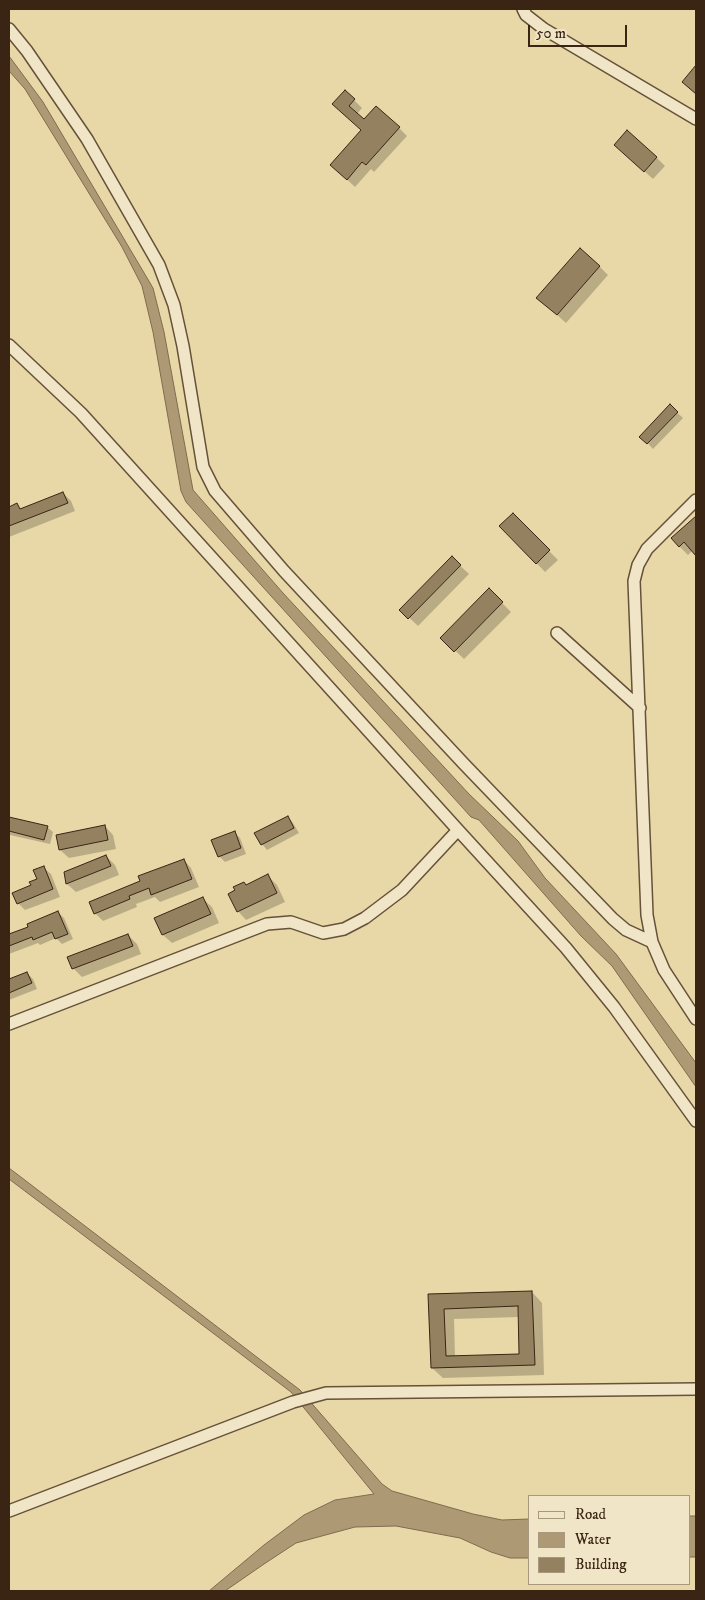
<!DOCTYPE html>
<style>
body{margin:0}
#map{position:relative;width:705px;height:1600px;overflow:hidden;background:#e8d7a7;font-family:"IM FELL DW Pica",serif}
canvas{display:block}
.frame{position:absolute;inset:0;border:10px solid #3a2414;pointer-events:none}
.legend{position:absolute;left:528px;top:1495px;width:162px;height:90px;box-sizing:border-box;background:#f0e5c6;border:1px solid #a7987f;margin:0;padding:6px 9px;list-style:none;font-size:15px;color:#3a2414}
.legend li{display:flex;align-items:center;gap:10px;height:25px}
.legend b{width:25px;border:1px solid #a7987f}
.scale{position:absolute;left:528px;top:25px;width:99px;height:22px;box-sizing:border-box;border:2px solid #3a2414;border-top:0;padding-left:6px;font-size:15px;line-height:18px;white-space:nowrap;color:#3a2414;-webkit-text-stroke:4px #f0e5c6;paint-order:stroke}
</style>
<div id="map">
<canvas width="705" height="1600"></canvas>
<div class="frame"></div>
<ul class="legend">
<li><b style="height:6px;background:#f0e5c6"></b>Road</li>
<li><b style="height:14px;background:#ad9a75"></b>Water</li>
<li><b style="height:14px;background:#948160"></b>Building</li>
</ul>
<div class="scale">50 m</div>
</div>
<script>
const ctx = document.querySelector('canvas').getContext('2d');
ctx.lineJoin = 'round';
function fillPath(path, color) { ctx.fillStyle = color; ctx.fill(path, 'evenodd'); }
const shape = rows => new Path2D(rows.map(r => 'M' + r).join(''));
function stroke(path, color, width, dash) { ctx.strokeStyle = color; ctx.lineWidth = width; ctx.lineCap = dash ? 'butt' : 'round'; ctx.setLineDash(dash || []); ctx.stroke(path); }
const water = shape([
 [9,56,43,102,153,288,164,332,193,490,283,593,469,794,518,841,545,878,616,954,696,1063,696,1087,612,966,581,936,479,820,471,817,186,502,181,491,153,332,142,286,122,247,25,89,9,71,9,56],
 [9,1168,300,1390,382,1484,392,1491,473,1514,502,1520,529,1519,529,1558,510,1558,491,1552,460,1538,396,1526,355,1527,296,1543,264,1564,225,1591,209,1591,264,1545,304,1515,335,1500,374,1494,291,1392,9,1179,9,1168],
 [689,1516,696,1516,696,1557,689,1557,689,1516]
]);
fillPath(water, '#ad9a75');
stroke(water, '#7f6b4e', 1);
fillPath(shape([
 [354,100,362,108,357,114,364,121,399,128,407,136,374,172,371,169,355,187,340,173,362,130,342,112],
 [624,153,656,157,665,166,653,179],
 [599,266,608,275,566,323,547,306],
 [670,406,683,418,653,449,641,436],
 [63,493,71,501,75,511,9,537,9,507,17,505,22,510],
 [513,515,558,560,545,572,501,526],
 [692,521,696,525,696,554,693,550,688,555,679,546],
 [452,558,469,574,418,626,401,610],
 [489,590,511,612,464,659,442,638],
 [288,817,293,823,299,833,267,850,262,844],
 [9,818,47,827,53,832,50,844,10,835],
 [105,826,113,835,116,849,69,858,60,850],
 [234,832,240,838,246,854,225,862,219,856],
 [106,856,115,865,119,875,76,892,67,884,65,873],
 [184,860,191,868,199,887,160,902,155,897,136,904,137,907,103,921,95,913,141,881],
 [43,867,51,874,60,897,25,910,18,903,39,880],
 [268,876,277,885,285,902,246,920,238,911,246,886],
 [203,899,212,907,219,923,172,943,163,935],
 [58,912,64,918,73,939,62,944,56,938,40,945,38,943,9,954,9,935,30,927],
 [128,935,137,944,141,954,82,977,73,968],
 [27,973,33,979,37,989,9,1000,9,981],
 [532,1292,542,1303,544,1375,443,1378,432,1368,430,1295],
 [519,1317,520,1355,455,1357,454,1319]
]), '#0003');
const building = shape([
 [696,65,696,94,682,82,696,65],
 [345,90,355,99,349,106,364,119,376,106,400,127,366,165,362,162,347,180,330,165,361,130,332,104,345,90],
 [627,130,657,157,644,172,614,145,627,130],
 [580,248,600,266,557,315,536,298,580,248],
 [670,404,678,412,647,444,639,437,670,404],
 [63,492,68,503,9,526,9,507,17,503,20,509,63,492],
 [513,513,550,550,536,564,499,526,513,513],
 [696,516,696,556,684,542,679,547,671,538,696,516],
 [452,556,461,565,408,619,399,610,452,556],
 [489,588,503,602,454,652,440,638,489,588],
 [288,816,294,828,261,845,254,833,288,816],
 [9,817,48,826,44,840,9,831,9,817],
 [105,825,108,840,59,850,56,835,105,825],
 [235,831,241,848,218,857,211,840,235,831],
 [106,855,111,866,66,884,64,872,106,855],
 [184,859,192,879,151,895,149,888,129,896,130,899,94,914,89,902,140,881,138,876,184,859],
 [44,866,53,889,17,904,12,893,31,885,29,882,37,879,33,870,44,866],
 [268,874,277,893,237,912,228,894,235,890,233,887,244,882,246,885,268,874],
 [203,897,211,914,162,935,154,918,203,897],
 [58,911,68,934,55,939,52,932,33,940,32,937,9,946,9,934,28,927,27,924,58,911],
 [128,934,133,946,72,969,67,957,128,934],
 [27,972,32,983,9,993,9,979,27,972],
 [532,1291,535,1365,431,1368,428,1294,532,1291],
 [518,1306,519,1354,446,1356,444,1309,518,1306]
]);
fillPath(building, '#948160');
stroke(building, '#3a2414', 1);
const street = shape([
 [523,9,526,15,544,29,696,119],
 [9,29,27,51,87,139,159,265,174,305,183,346,203,467,215,491,284,571,464,764,613,919,626,930,652,942],
 [9,345,81,413,458,830,566,948,614,1007,696,1121],
 [696,500,647,549,638,565,634,581,647,915,652,942,664,970,696,1019],
 [557,633,640,708],
 [9,1024,267,924,291,922,323,933,344,929,365,918,402,890,458,830],
 [9,1511,293,1402,326,1393,696,1389]
]);
stroke(street, '#665139', 14);
stroke(street, '#f0e5c6', 11);
</script>
